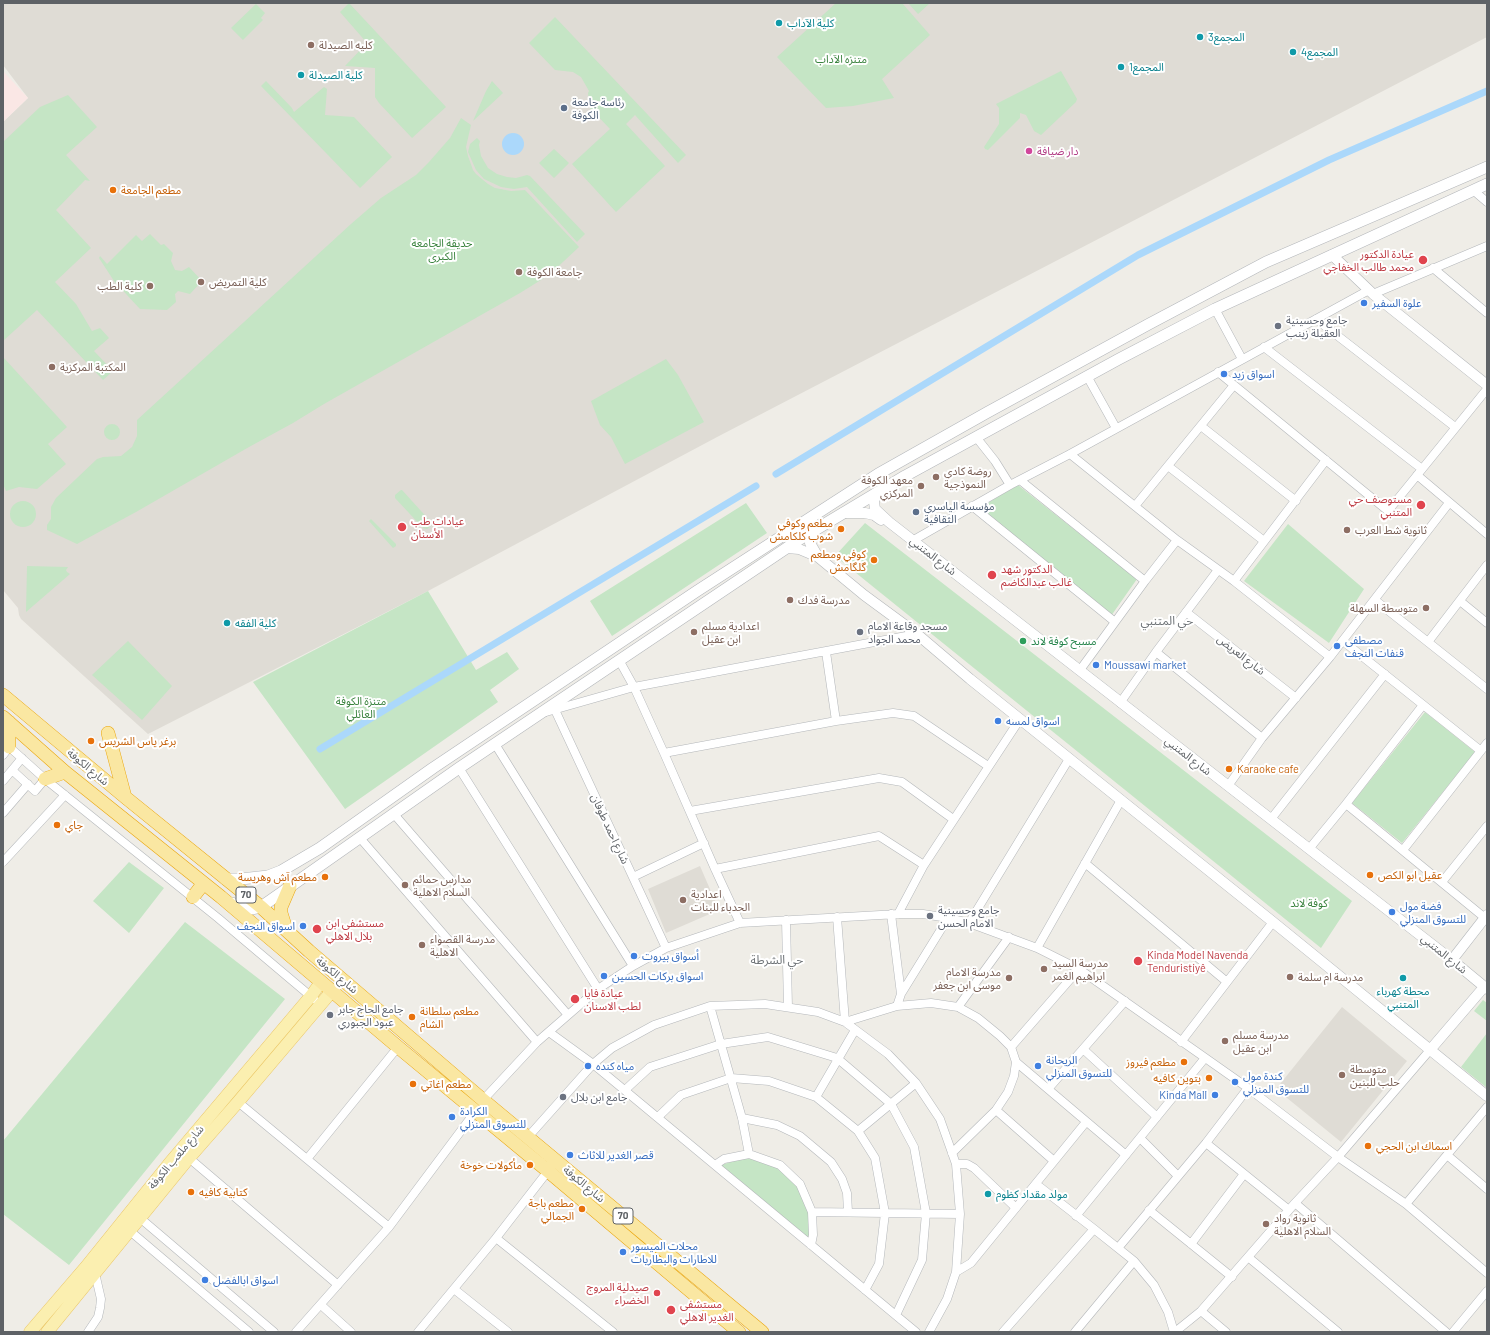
<!DOCTYPE html>
<meta charset="utf-8">
<style>
body{margin:0}
#map{position:relative;width:1490px;height:1335px;overflow:hidden;background:#efede7;font-family:Barlow,sans-serif}
canvas{display:block}
.frame{position:absolute;inset:0;border:4px solid #5e6266;pointer-events:none}
</style>
<div id="map">
<canvas width="1490" height="1335"></canvas>
<div class="frame"></div>
</div>
<script>
const ctx = document.querySelector('canvas').getContext('2d');
ctx.lineJoin = 'round';
function fillPath(path, color) { ctx.fillStyle = color; ctx.fill(path, 'evenodd'); }
const shape = rows => new Path2D(rows.map(r => 'M' + r).join(''));
function stroke(path, color, width, dash) { ctx.strokeStyle = color; ctx.lineWidth = width; ctx.lineCap = dash ? 'butt' : 'round'; ctx.setLineDash(dash || []); ctx.stroke(path); }
function write(font, color, halo, rows, align = 'center') {
  ctx.font = font + ' Barlow,"Noto Sans Arabic",sans-serif'; ctx.lineWidth = 4; ctx.setLineDash([]); ctx.textBaseline = 'middle'; ctx.strokeStyle = halo; ctx.fillStyle = color; for (const [text, x, y, turn = 0] of rows) {
    ctx.save(); ctx.translate(x, y); ctx.rotate((+turn || 0) * Math.PI / 180); ctx.textAlign = isNaN(turn) ? turn : align; if (halo) ctx.strokeText(text, 0, 0); ctx.fillText(text, 0, 0); ctx.restore();
  }
}
fillPath(shape([
 [3,3,1487,3,1487,37,719,436,428,591,148,734,21,619,19,615,18,608,3,590,3,122,28,98,3,65],
 [700,866,719,910,666,933,648,889],
 [1342,1007,1407,1061,1341,1142,1276,1089]
]), '#dfdcd5');
fillPath(shape([
 [3,71,28,98,3,122]
]), '#fae7e5');
fillPath(shape([
 [349,3,446,107,412,138,379,103,375,97,375,68,345,66,367,43,340,12],
 [836,3,902,3,930,35,882,79,894,98,853,106,826,108,777,57],
 [908,3,930,3,918,14],
 [256,4,265,13,261,18,263,20,243,40,231,28],
 [555,17,686,155,678,163,635,115,626,124,665,166,616,212,572,164,610,129,590,108,588,93,589,91,581,77,573,72,555,70,529,43],
 [1061,71,1077,99,1076,102,1041,135,1034,131,1026,115,1020,113,1020,118,988,150,985,149,984,147,999,124,999,108,996,104],
 [266,81,292,108,294,112,324,87,327,89,325,115,354,117,392,157,360,188,261,86],
 [492,81,503,93,473,121,486,91],
 [68,95,97,127,66,155,90,181,85,180,56,210,91,248,55,282,76,304,92,331,100,328,109,338,94,351,113,371,103,380,37,310,3,341,3,142,40,107],
 [461,118,471,125,466,147,468,156,473,170,476,174,488,184,495,188,511,191,525,190,579,247,549,275,520,293,324,404,293,423,249,447,136,512,99,532,77,544,47,530,47,525,51,519,51,507,56,498,97,459,103,457,121,456,132,447,137,436,137,420,351,224,381,198,416,175,429,162,450,138],
 [477,138,480,141,479,145,481,156,488,168,497,174,507,177,516,178,527,175,530,176,585,234,577,242,527,187,514,189,501,187,484,179,476,170,468,152,470,144],
 [554,149,569,163,554,178,539,163],
 [150,234,161,245,164,244,173,253,171,261,175,270,182,271,189,267,202,281,190,294,178,291,175,294,176,302,167,310,140,309,114,281,99,258,100,256,107,264,136,235,142,241],
 [3,357,67,427,48,444,66,464,37,489,19,487,6,491,3,484],
 [666,359,678,375,704,422,625,464,611,437,600,425,591,401],
 '104 432a8 8 0 1 1 16 0a8 8 0 1 1-16 0Z',
 [1018,485,1137,579,1111,616,979,508],
 [401,490,402,490,431,522,431,526,427,529,423,528,395,498,395,495],
 '10 514a13 13 0 1 1 26 0a13 13 0 1 1-26 0Z',
 [746,503,767,533,612,636,590,601],
 [371,519,396,544,396,546,393,548,369,521],
 [865,523,1352,901,1321,948,835,556],
 [1288,524,1364,589,1329,643,1244,581],
 [27,566,68,567,66,570,67,572,70,574,26,612],
 [428,591,476,670,507,652,519,669,490,690,498,702,345,809,253,682],
 [128,641,172,686,142,720,92,675],
 [1425,712,1475,752,1402,843,1352,803],
 [129,862,164,888,129,933,93,901],
 [185,922,285,999,69,1265,3,1214,3,1141],
 [1483,1000,1487,1003,1487,1021,1474,1011],
 [1487,1033,1487,1088,1461,1067],
 [750,1158,780,1169,797,1186,809,1213,810,1234,809,1241,718,1166,740,1159]
]), '#c5e5c5');
fillPath(shape([
 '502 144a11 11 0 1 1 22 0a11 11 0 1 1-22 0Z'
]), '#abd8fb');
stroke(shape([
 [776,474,1138,255,1329,160,1487,91],
 [320,749,756,486]
]), '#abd8fb', 7);
const minor = shape([
 [1473,190,1487,202],
 [1433,268,1487,313],
 [1373,294,1487,246],
 [1215,309,1242,359],
 [1316,319,1455,427],
 [1264,347,1422,469],
 [1218,372,1388,511,1487,389],
 [1087,376,1116,428],
 [1201,426,1296,501],
 [976,437,995,461,1010,485],
 [1070,454,1177,540,1234,581,1330,657],
 [1168,466,1264,541],
 [1417,475,1487,534],
 [1020,480,1145,581],
 [972,506,1115,622],
 [1135,506,1234,385],
 [912,541,1010,485,1070,454,1369,290],
 [1234,581,1326,460],
 [1375,600,1487,689],
 [1460,601,1487,623],
 [1186,612,1296,698],
 [1343,641,1481,751],
 [1428,642,1487,565],
 [826,652,836,721],
 [1156,652,1262,738],
 [619,660,634,687,664,753,715,869,740,923],
 [1080,670,1145,581,1177,540],
 [1120,703,1156,652,1218,570],
 [555,710,666,948],
 [546,712,634,687,917,634],
 [6,744,45,779,218,918,314,999],
 [495,744,633,966],
 [664,753,836,721,893,713,914,716,988,766],
 [3,755,9,747],
 [459,768,598,989],
 [12,770,35,791,45,779],
 [3,781,22,758],
 [1228,786,1262,738,1330,657,1449,503],
 [1346,804,1485,918],
 [690,811,879,778,902,782,953,819],
 [3,813,28,784],
 [393,813,568,1015],
 [1271,819,1385,674],
 [360,838,537,1042],
 [1309,849,1346,804,1423,705],
 [1403,850,1487,743],
 [3,862,65,795],
 [1085,863,1227,982],
 [715,869,879,836,924,865],
 [633,877,704,843],
 [1442,882,1487,826],
 [891,914,901,994,897,1006],
 [898,914,924,865,1020,719],
 [837,917,845,1022,897,1006,931,1003,958,1007,978,1018,1000,1036,1011,1047,1016,1062,1014,1076,1008,1092,996,1110,952,1153],
 [786,920,788,1007],
 [969,923,1069,759],
 [1037,948,1121,800],
 [901,994,948,918],
 [710,1006,742,1118,749,1154],
 [958,1007,1009,937],
 [549,1032,593,1064,916,1332],
 [1181,1042,1273,922],
 [1011,1047,1079,969],
 [1083,1049,1157,1117],
 [1016,1062,1126,1155],
 [1048,1089,1125,1001],
 [625,1090,650,1067,721,1044,768,1037,837,1058,891,1104,914,1147,926,1213,922,1260,896,1315],
 [816,1097,855,1030],
 [483,1100,537,1042,598,989,633,966,666,948,740,923,898,914,923,914,948,918,969,923,1037,948,1079,969,1248,1088,1338,1157,1406,1204,1487,1273],
 [238,1102,389,1227],
 [996,1110,1054,1161],
 [658,1117,681,1095,731,1078,769,1081,816,1097,858,1131,875,1158,885,1213,879,1264,865,1290],
 [742,1118,777,1125,800,1136,831,1162,842,1179,847,1193,848,1212],
 [858,1131,916,1083],
 [528,1137,593,1064,612,1048,654,1025,710,1006,765,1004,818,1012,845,1022,888,1054,916,1083,940,1119,956,1164,960,1214,956,1272,947,1299,929,1332],
 [1140,1138,1178,1176],
 [1206,1143,1289,1210],
 [1447,1155,1487,1189],
 [189,1158,338,1285],
 [307,1159,398,1047],
 [956,1164,967,1164,974,1168,1016,1208],
 [715,1165,724,1159,749,1154,780,1165,800,1184,812,1212,813,1235,811,1245],
 [1036,1184,1094,1229,1134,1261,1154,1285,1168,1312,1174,1332],
 [1295,1203,1446,1332],
 [1406,1204,1487,1107],
 [1149,1210,1232,1277],
 [812,1212,960,1214],
 [1076,1216,1205,1058],
 [140,1218,274,1332],
 [130,1231,249,1332],
 [496,1238,613,1332],
 [1191,1244,1244,1174],
 [1118,1248,1206,1143,1248,1088],
 [1248,1257,1338,1332],
 [956,1272,971,1263,1086,1122],
 [454,1289,508,1332],
 [321,1305,351,1332],
 [1201,1311,1226,1332],
 [88,1332,98,1317,100,1308,101,1299,95,1273],
 [296,1332,389,1227,475,1112],
 [418,1332,496,1238,548,1171],
 [1003,1332,1094,1229],
 [1075,1332,1134,1261],
 [1175,1332,1201,1311,1295,1203,1338,1157,1430,1050],
 [1453,1332,1487,1291]
]);
const tertiary = shape([
 [1332,255,1373,294,1487,385],
 [876,493,874,502,875,509,889,522,1452,960,1487,989],
 [843,513,865,513,874,515,881,520],
 [813,531,810,543,818,557],
 [787,548,799,549,818,557,864,595,917,634,970,679,1273,922,1487,1096],
 [1452,960,1487,915],
 [1430,1050,1484,987]
]);
const secondary = shape([
 [225,879,241,879,268,876,281,871,320,848,433,768,697,591,878,474,988,412,1149,324,1266,262,1487,167],
 [232,903,243,908,251,909,261,907,459,768,800,539,905,476,1119,359,1215,309,1487,184]
]);
const primary = shape([
 [30,1332,85,1268,168,1165,311,996,321,982],
 [47,1332,189,1158,238,1102,332,991]
]);
const trunk = shape([
 [3,695,125,797,261,907,309,951,483,1100,762,1332],
 [3,717,65,772,221,897,398,1047,548,1171,739,1332],
 [9,722,9,747],
 [108,733,125,797],
 [45,779,65,772],
 [193,897,203,884],
 [286,929,281,913,281,907,290,886]
]);
stroke(minor, '#b4b7ba', 9);
stroke(tertiary, '#b4b7ba', 11);
stroke(secondary, '#b3b6ba', 12);
stroke(primary, '#eac565', 13);
stroke(trunk, '#eaa50c', 14);
stroke(minor, '#fff', 8);
stroke(tertiary, '#fff', 10);
stroke(secondary, '#fff', 11);
stroke(primary, '#fbefb0', 12);
stroke(trunk, '#fae7a2', 13);
for (const [x, y, r, color] of [
 [779,23,4,"#0f9aa8"],
 [1200,37,4,"#0f9aa8"],
 [311,45,4,"#8d6e63"],
 [1293,52,4,"#0f9aa8"],
 [1121,67,4,"#0f9aa8"],
 [301,75,4,"#0f9aa8"],
 [564,108,4,"#5c6f8a"],
 [1029,151,4,"#d1479c"],
 [113,190,4,"#e8710a"],
 [1423,260,5,"#e0444e"],
 [519,272,4,"#8d6e63"],
 [201,282,4,"#8d6e63"],
 [150,286,4,"#8d6e63"],
 [1364,303,4,"#3f7fe0"],
 [1278,326,4,"#6b7280"],
 [52,367,4,"#8d6e63"],
 [1224,374,4,"#3f7fe0"],
 [936,477,4,"#8d6e63"],
 [921,486,4,"#8d6e63"],
 [1421,505,5,"#e0444e"],
 [916,512,4,"#5c6f8a"],
 [402,527,5,"#e0444e"],
 [841,529,4,"#e8710a"],
 [1347,530,4,"#8d6e63"],
 [874,560,4,"#e8710a"],
 [992,575,5,"#e0444e"],
 [790,600,4,"#8d6e63"],
 [1426,608,4,"#8d6e63"],
 [227,623,4,"#0f9aa8"],
 [694,632,4,"#8d6e63"],
 [860,632,4,"#6b7280"],
 [1023,641,4,"#2e9e5b"],
 [1337,646,4,"#3f7fe0"],
 [1096,665,4,"#3f7fe0"],
 [998,721,4,"#3f7fe0"],
 [91,741,4,"#e8710a"],
 [1229,769,4,"#e8710a"],
 [57,825,4,"#e8710a"],
 [1370,875,4,"#e8710a"],
 [325,877,4,"#e8710a"],
 [405,885,4,"#8d6e63"],
 [683,900,4,"#8d6e63"],
 [1392,912,4,"#3f7fe0"],
 [930,916,4,"#6b7280"],
 [303,926,4,"#3f7fe0"],
 [317,929,5,"#e0444e"],
 [422,945,4,"#8d6e63"],
 [634,956,4,"#3f7fe0"],
 [1138,961,5,"#e0444e"],
 [1044,969,4,"#8d6e63"],
 [604,976,4,"#3f7fe0"],
 [1290,977,4,"#8d6e63"],
 [1009,978,4,"#8d6e63"],
 [1403,978,4,"#0f9aa8"],
 [575,999,5,"#e0444e"],
 [330,1015,4,"#6b7280"],
 [412,1017,4,"#e8710a"],
 [1225,1041,4,"#8d6e63"],
 [1184,1062,4,"#e8710a"],
 [588,1066,4,"#3f7fe0"],
 [1038,1066,4,"#3f7fe0"],
 [1342,1075,4,"#8d6e63"],
 [1209,1078,4,"#e8710a"],
 [1235,1082,4,"#3f7fe0"],
 [413,1084,4,"#e8710a"],
 [1215,1095,4,"#3f7fe0"],
 [563,1097,4,"#6b7280"],
 [452,1117,4,"#3f7fe0"],
 [1368,1146,4,"#e8710a"],
 [570,1155,4,"#3f7fe0"],
 [530,1165,4,"#e8710a"],
 [191,1192,4,"#e8710a"],
 [988,1194,4,"#0f9aa8"],
 [582,1209,4,"#e8710a"],
 [1266,1224,4,"#8d6e63"],
 [623,1252,4,"#3f7fe0"],
 [205,1280,4,"#3f7fe0"],
 [657,1293,4,"#e0444e"],
 [671,1310,5,"#e0444e"]
]) { const dot = new Path2D(); dot.arc(x, y, r, 0, 2 * Math.PI); ctx.fillStyle = color; ctx.fill(dot); stroke(dot, '#fff', 1.5); }
for (const [x, y, w] of [
 [246,895,20],
 [623,1216,20]
]) { const box = new Path2D(); box.roundRect(x - w / 2, y - 8, w, 16, 3); ctx.fillStyle = '#fff'; ctx.fill(box); stroke(box, '#5e6266', 1); }
write('bold 10px', '#5e6266', null, [
 ["70",246,895],
 ["70",623,1216]
]);
write('11px', '#0d838f', '#fff', [
 ["كلية الآداب",787,23],
 ["المجمع3",1208,37],
 ["المجمع4",1301,52],
 ["المجمع1",1129,67],
 ["كلية الصيدلة",309,75],
 ["كلية الفقه",235,623],
 ["محطة كهرباء",1403,991,"center"],
 ["المتنبي",1403,1004,"center"],
 ["مولد مقداد كظوم",996,1194]
], 'left');
write('11px', '#785e54', '#fff', [
 ["كليه الصيدلة",319,45],
 ["جامعة الكوفة",527,272],
 ["كلية التمريض",209,282],
 ["كلية الطب",142,286,"right"],
 ["المكتبة المركزية",60,367],
 ["روضة كادي",944,471],
 ["النموذجية",944,484],
 ["معهد الكوفة",913,480,"right"],
 ["المركزي",913,493,"right"],
 ["ثانوية شط العرب",1355,530],
 ["مدرسة فدك",798,600],
 ["متوسطة السهلة",1418,608,"right"],
 ["اعدادية مسلم",702,626],
 ["ابن عقيل",702,639],
 ["مدارس حمائم",413,879],
 ["السلام الاهلية",413,892],
 ["اعدادية",691,894],
 ["الحدباء للبنات",691,907],
 ["مدرسة القصواء",430,939],
 ["الاهلية",430,952],
 ["مدرسة السيد",1052,963],
 ["ابراهيم الغمر",1052,976],
 ["مدرسة الامام",1001,972,"right"],
 ["موسى ابن جعفر",1001,985,"right"],
 ["مدرسة ام سلمة",1298,977],
 ["مدرسة مسلم",1233,1035],
 ["ابن عقيل",1233,1048],
 ["متوسطة",1350,1069],
 ["حلب للبنين",1350,1082],
 ["ثانوية رواد",1274,1218],
 ["السلام الاهلية",1274,1231]
], 'left');
write('11px', '#39823d', '#fff', [
 ["متنزه الآداب",841,59],
 ["حديقة الجامعة",442,243],
 ["الكبرى",442,256],
 ["متنزة الكوفة",361,701],
 ["العائلي",361,714],
 ["كوفة لاند",1309,903]
]);
write('11px', '#4e5e75', '#fff', [
 ["رئاسة جامعة",572,102],
 ["الكوفة",572,115],
 ["مؤسسة الياسري",924,506],
 ["الثقافية",924,519]
], 'left');
write('11px', '#b23c85', '#fff', [
 ["دار ضيافة",1037,151]
], 'left');
write('11px', '#c56008', '#fff', [
 ["مطعم الجامعة",121,190],
 ["مطعم وكوفي",833,523,"right"],
 ["شوب كلكامش",833,536,"right"],
 ["كوفي ومطعم",866,554,"right"],
 ["گلگامش",866,567,"right"],
 ["برغر ياس الشريس",99,741],
 ["Karaoke cafe",1237,769],
 ["جاي",65,825],
 ["عقيل ابو الكص",1378,875],
 ["مطعم آش وهريسة",317,877,"right"],
 ["مطعم سلطانة",420,1011],
 ["الشام",420,1024],
 ["مطعم فيروز",1176,1062,"right"],
 ["بتوين كافيه",1201,1078,"right"],
 ["مطعم اغاتي",421,1084],
 ["اسماك ابن الحجي",1376,1146],
 ["مأكولات خوخة",522,1165,"right"],
 ["كتابية كافيه",199,1192],
 ["مطعم باجة",574,1203,"right"],
 ["الجمالي",574,1216,"right"]
], 'left');
write('11px', '#be3a42', '#fff', [
 ["عيادة الدكتور",1414,254,"right"],
 ["محمد طالب الخفاجي",1414,267,"right"],
 ["مستوصف حي",1412,499,"right"],
 ["المتنبي",1412,512,"right"],
 ["عيادات طب",411,521],
 ["الأسنان",411,534],
 ["الدكتور شهد",1001,569],
 ["غالب عبدالكاضم",1001,582],
 ["مستشفى ابن",326,923],
 ["بلال الاهلي",326,936],
 ["Kinda Model Navenda",1147,955],
 ["Tenduristiyê",1147,968],
 ["عيادة فايا",584,993],
 ["لطب الاسنان",584,1006],
 ["صيدلية المروج",649,1287,"right"],
 ["الخضراء",649,1300,"right"],
 ["مستشفى",680,1304],
 ["الغدير الاهلي",680,1317]
], 'left');
write('11px', '#366cbe', '#fff', [
 ["علوة السفير",1372,303],
 ["اسواق زيد",1232,374],
 ["مصطفى",1345,640],
 ["قنفات النجف",1345,653],
 ["Moussawi market",1104,665],
 ["اسواق لمسه",1006,721],
 ["فضة مول",1400,906],
 ["للتسوق المنزلي",1400,919],
 ["اسواق النجف",295,926,"right"],
 ["أسواق بيروت",642,956],
 ["اسواق بركات الحسين",612,976],
 ["الريحانة",1046,1060],
 ["للتسوق المنزلي",1046,1073],
 ["مياه كنده",596,1066],
 ["كندة مول",1243,1076],
 ["للتسوق المنزلي",1243,1089],
 ["Kinda Mall",1207,1095,"right"],
 ["الكرادة",460,1111],
 ["للتسوق المنزلي",460,1124],
 ["قصر الغدير للاثاث",578,1155],
 ["محلات الميسور",631,1246],
 ["للاطارات والبطاريات",631,1259],
 ["اسواق ابالفضل",213,1280]
], 'left');
write('11px', '#5b616d', '#fff', [
 ["جامع وحسينية",1286,320],
 ["العقيلة زينب",1286,333],
 ["مسجد وقاعة الامام",868,626],
 ["محمد الجواد",868,639],
 ["جامع وحسينية",938,910],
 ["الامام الحسن",938,923],
 ["جامع الحاج جابر",338,1009],
 ["عبود الجبوري",338,1022],
 ["جامع ابن بلال",571,1097]
], 'left');
write('11px', '#5e6266', '#fff', [
 ["شارع المتنبي",933,556,38],
 ["شارع العريض",1241,655,38],
 ["شارع المتنبي",1188,756,38],
 ["شارع الكوفة",88,767,40],
 ["شارع احمد طوفان",610,829,65],
 ["شارع المتنبي",1444,954,39],
 ["شارع الكوفة",337,975,40],
 ["شارع ملعب الكوفة",176,1157,-50],
 ["شارع الكوفة",584,1184,40]
]);
write('11px', '#27864d', '#fff', [
 ["مسبح كوفة لاند",1031,641]
], 'left');
write('12px', '#6f7478', '#fff', [
 ["حي المتنبي",1167,621],
 ["حي الشرطة",777,960]
]);
</script>
